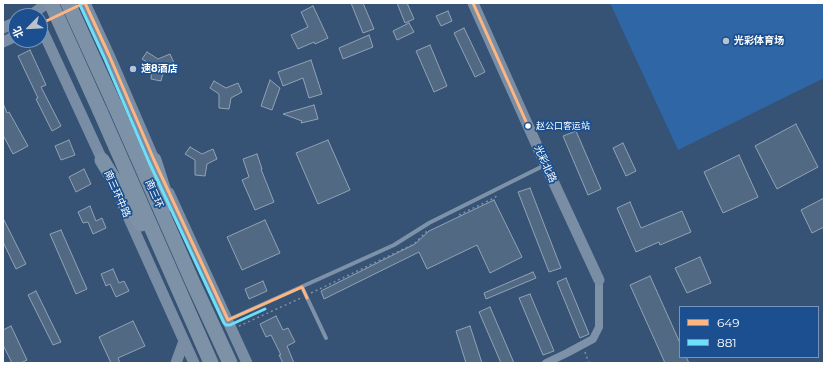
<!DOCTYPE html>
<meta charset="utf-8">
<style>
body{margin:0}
#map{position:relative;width:827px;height:366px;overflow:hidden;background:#365274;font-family:Montserrat,"Noto Sans SC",sans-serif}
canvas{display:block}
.frame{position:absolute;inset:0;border:4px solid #fff;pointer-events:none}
.legend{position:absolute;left:679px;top:306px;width:140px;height:52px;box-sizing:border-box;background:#1b4f8f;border:1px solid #7695bc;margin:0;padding:5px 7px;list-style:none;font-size:12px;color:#fff}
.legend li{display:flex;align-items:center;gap:8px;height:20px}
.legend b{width:20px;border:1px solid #7695bc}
.north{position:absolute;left:8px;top:8px;width:40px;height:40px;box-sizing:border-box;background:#1b4f8f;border:1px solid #7695bc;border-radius:50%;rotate:246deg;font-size:11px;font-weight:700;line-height:16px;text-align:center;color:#fff}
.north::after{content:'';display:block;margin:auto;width:14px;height:18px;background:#b9c2ce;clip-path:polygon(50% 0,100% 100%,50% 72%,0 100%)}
</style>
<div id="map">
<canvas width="827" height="366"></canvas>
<div class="frame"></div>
<ul class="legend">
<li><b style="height:5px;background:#ffb580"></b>649</li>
<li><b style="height:5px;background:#6ddff8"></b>881</li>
</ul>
<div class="north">北</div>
</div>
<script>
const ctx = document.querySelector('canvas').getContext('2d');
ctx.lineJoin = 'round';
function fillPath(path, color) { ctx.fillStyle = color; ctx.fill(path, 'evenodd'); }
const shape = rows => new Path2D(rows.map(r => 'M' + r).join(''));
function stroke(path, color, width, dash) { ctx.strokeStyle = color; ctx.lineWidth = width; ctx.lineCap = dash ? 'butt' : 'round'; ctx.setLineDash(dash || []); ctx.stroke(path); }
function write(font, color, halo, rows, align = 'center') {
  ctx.font = font + ' Montserrat,"Noto Sans SC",sans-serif'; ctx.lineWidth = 3.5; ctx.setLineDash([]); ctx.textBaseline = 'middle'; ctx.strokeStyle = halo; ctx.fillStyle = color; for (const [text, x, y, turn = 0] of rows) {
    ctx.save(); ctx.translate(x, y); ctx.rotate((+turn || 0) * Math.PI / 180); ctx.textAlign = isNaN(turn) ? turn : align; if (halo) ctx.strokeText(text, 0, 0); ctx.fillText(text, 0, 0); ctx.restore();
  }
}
fillPath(shape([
 [610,3,824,3,824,78,678,150]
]), '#2f66a5');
const building = shape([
 [351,3,363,3,374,29,363,33,351,3],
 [397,3,407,3,414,19,405,23,397,3],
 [313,6,328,38,315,44,314,42,298,49,291,35,308,27,301,12,313,6],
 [448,11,452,21,441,26,436,16,448,11],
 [409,23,414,32,397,40,393,31,409,23],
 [464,28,485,72,475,77,454,33,464,28],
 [369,35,373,47,343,59,339,48,369,35],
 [430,45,447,86,434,92,416,51,430,45],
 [30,50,46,85,41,87,61,126,52,131,36,99,38,98,18,56,30,50],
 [147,52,158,59,170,54,174,63,164,69,161,81,151,79,152,65,142,59,147,52],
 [311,60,322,94,309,98,303,78,283,86,278,72,311,60],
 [270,80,280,88,272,110,261,106,270,80],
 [214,81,226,88,238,83,242,92,231,98,229,109,219,108,219,94,210,88,214,81],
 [3,103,7,113,9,112,28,146,13,154,3,135,3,103],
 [314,105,318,119,301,123,302,121,283,114,314,105],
 [796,124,818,167,777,189,755,146,796,124],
 [576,131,601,189,588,195,563,136,576,131],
 [69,140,75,155,61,160,55,146,69,140],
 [328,140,350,190,318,204,296,153,328,140],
 [623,143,636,171,626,176,613,148,623,143],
 [190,147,202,154,213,149,217,159,207,164,205,176,195,175,195,160,185,154,190,147],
 [257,154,262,169,261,169,274,202,255,210,242,180,249,177,243,159,257,154],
 [739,155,758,197,723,213,704,172,739,155],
 [84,169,91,184,76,192,69,177,84,169],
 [530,188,561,268,549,272,518,192,530,188],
 [824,198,824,227,812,233,801,210,824,198],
 [494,200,522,257,490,273,477,245,427,269,419,252,324,299,321,291,415,244,429,231,494,200],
 [630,202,641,228,682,211,691,232,660,245,659,242,636,252,617,208,630,202],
 [90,206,96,221,102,218,106,228,93,234,88,222,83,223,78,212,90,206],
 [3,218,26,264,16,269,3,242,3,218],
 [265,220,280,253,242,270,227,237,265,220],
 [61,230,87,289,76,294,50,234,61,230],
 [700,257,711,283,687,293,675,268,700,257],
 [113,269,119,283,124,281,129,291,116,297,110,284,106,286,101,274,113,269],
 [533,272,536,278,486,299,484,293,533,272],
 [650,276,680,343,680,357,686,357,689,363,665,363,630,285,650,276],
 [566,278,589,334,580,338,557,282,566,278],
 [263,281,267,291,249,299,245,289,263,281],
 [36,291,61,342,53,345,28,295,36,291],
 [530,294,554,351,543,355,519,298,530,294],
 [490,307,514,363,501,363,479,312,490,307],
 [276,316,283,330,288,328,295,342,287,346,294,363,283,363,279,355,281,355,271,335,266,337,260,324,276,316],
 [133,321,145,346,118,358,120,363,111,363,99,337,133,321],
 [11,326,27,360,21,363,12,363,3,345,3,330,11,326],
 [470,326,482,363,466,363,456,331,470,326]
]);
fillPath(building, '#526984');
stroke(building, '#92a2b6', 1);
stroke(shape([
 [459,215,494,198,498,195],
 [311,293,414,244,427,231],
 [239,326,301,298],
 [585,352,589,363]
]), '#7d92a8', 1.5, [2, 3]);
stroke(shape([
 [302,287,326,338],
 [228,320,394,245,429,223,545,165]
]), '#7d92a8', 4);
stroke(shape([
 [546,363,567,353,593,339,599,327,599,280]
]), '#7d92a8', 8);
stroke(shape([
 [85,3,109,55,157,166],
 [473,3,547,168,599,280],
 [28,16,34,13,47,3],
 [40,25,105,166],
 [3,28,16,22],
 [3,42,16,36],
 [169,193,247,363],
 [122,203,194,363],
 [176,363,184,341]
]), '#798da4', 11);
stroke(shape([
 [115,106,193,283,230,363],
 [100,111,211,363],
 [102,160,141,224],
 [154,160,168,204]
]), '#7e92a7', 15);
stroke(shape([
 [51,3,100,111],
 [68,3,115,106]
]), '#7e92a7', 15);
stroke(shape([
 [85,3,109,55,154,160,228,320,302,287,307,298],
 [473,3,528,126],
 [40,24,84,3]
]), '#ffb580', 3);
stroke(shape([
 [80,5,104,57,149,162,224,323,226,325,230,325,265,309]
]), '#6ddff8', 3);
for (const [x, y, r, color] of [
 [726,41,4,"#b9c2ce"],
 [133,69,4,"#b9c2ce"],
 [528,126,3.5,"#fff"]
]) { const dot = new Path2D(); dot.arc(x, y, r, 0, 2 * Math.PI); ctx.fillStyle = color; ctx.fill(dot); stroke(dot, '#1b4f8f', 1.5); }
write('9px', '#fff', '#1b4f8f', [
 ["赵公口客运站",536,126]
], 'left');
write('bold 10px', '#fff', '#1b4f8f', [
 ["光彩体育场",734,41],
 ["速8酒店",141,69]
], 'left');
write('10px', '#fff', '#1b4f8f', [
 ["光彩北路",545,164,66],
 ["南三环中路",117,194,66],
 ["南三环",154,194,66]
]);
</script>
